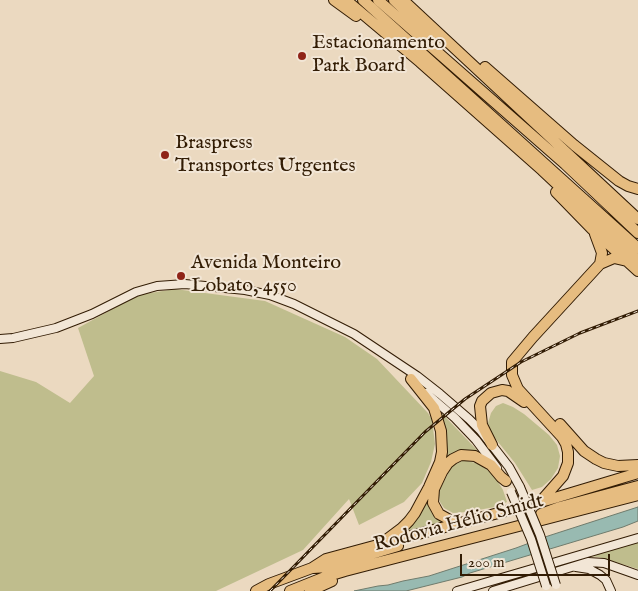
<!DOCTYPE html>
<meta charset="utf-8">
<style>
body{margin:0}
#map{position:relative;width:638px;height:591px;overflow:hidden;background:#ebd9c0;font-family:"IM FELL English",serif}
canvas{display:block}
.scale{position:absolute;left:460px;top:554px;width:150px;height:22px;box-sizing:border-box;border:2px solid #321c04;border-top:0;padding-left:6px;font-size:15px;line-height:18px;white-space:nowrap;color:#321c04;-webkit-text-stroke:4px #f2e6d6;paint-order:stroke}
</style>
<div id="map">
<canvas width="638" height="591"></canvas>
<div class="scale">200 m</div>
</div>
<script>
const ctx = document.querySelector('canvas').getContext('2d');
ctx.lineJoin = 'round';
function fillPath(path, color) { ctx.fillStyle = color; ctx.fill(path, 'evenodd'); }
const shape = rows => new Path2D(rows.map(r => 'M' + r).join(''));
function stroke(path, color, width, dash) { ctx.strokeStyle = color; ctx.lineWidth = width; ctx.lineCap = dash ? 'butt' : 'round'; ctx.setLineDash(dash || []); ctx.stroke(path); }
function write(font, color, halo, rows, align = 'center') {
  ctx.font = font + ' "IM FELL English",serif'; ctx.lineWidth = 4; ctx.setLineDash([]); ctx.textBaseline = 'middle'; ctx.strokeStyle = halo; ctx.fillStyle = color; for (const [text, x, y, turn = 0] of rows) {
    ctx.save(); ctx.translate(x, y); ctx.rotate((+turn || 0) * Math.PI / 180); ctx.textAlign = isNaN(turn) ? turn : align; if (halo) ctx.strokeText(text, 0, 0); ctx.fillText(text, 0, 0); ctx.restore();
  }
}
fillPath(shape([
 [175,289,265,301,345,337,377,359,428,413,432,420,435,444,431,462,422,483,404,502,359,525,349,499,303,550,216,591,0,591,0,371,36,382,70,403,94,376,78,328,138,295],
 [431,402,478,451,472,450,460,451,445,461,431,511,436,519,444,522,400,534,442,457],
 [503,403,513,407,524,414,549,435,557,445,560,456,558,468,551,479,542,487,532,490,515,463,490,432,488,423,491,413,496,406],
 [464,460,479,464,490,472,495,477,503,490,507,502,495,507,467,512,453,513,444,508,440,502,439,495,440,489,452,466],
 [638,541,638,569,599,557,589,556]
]), '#bfbd8d');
const water = shape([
 [638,507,638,521,623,527,470,573,462,577,406,591,354,591,378,586,388,585,403,581,429,576,516,548,548,536,638,507]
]);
fillPath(water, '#98bab1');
stroke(water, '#6f7b6c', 1);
const secondary = shape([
 [0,339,13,338,56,328,92,314,136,292,157,286,185,284,245,290,270,295,294,304,354,334,417,376,440,394,469,419,481,431,509,467,520,487],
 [426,393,455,418,476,440,497,468],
 [576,567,589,569,600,575,606,580,611,591],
 [457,591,638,538],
 [493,591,588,562,604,563,638,575]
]);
const motorway = shape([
 [334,0,356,16],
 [346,0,420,62,542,170,638,260],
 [363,0,638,248],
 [378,0,565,164,638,233],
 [394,0,432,36],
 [403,0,638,219],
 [485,67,574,145,619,181,628,186,638,189],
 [556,192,592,229,638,271],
 [595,234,602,253,600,264],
 [560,424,584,451,596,459,604,463,618,466,638,465],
 [492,445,482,425,480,406,482,401,491,393,502,390,508,391,524,402],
 [541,501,563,476,568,463,568,452,566,444,562,437,518,389,512,375,512,362,533,337,600,264,614,258,627,261],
 [541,514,560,507,638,486],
 [457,524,439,514,433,503,434,489,442,472,448,463,453,459,461,455,475,456,491,465,501,477,506,481],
 [386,540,402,528,409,521,415,513,429,487,440,462,442,452,441,431,434,408,411,379],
 [313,568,328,567,398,546],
 [256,591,269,584,312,568,326,559,422,533,548,500,638,473],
 [290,591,325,577,345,571,638,495],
 [310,591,332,581]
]);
stroke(secondary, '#321c04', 10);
stroke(motorway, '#321c04', 12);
stroke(secondary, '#f2e6d6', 8);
stroke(motorway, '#e6bc80', 10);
const rail = shape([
 [270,591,425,432,465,399,521,362,580,333,638,311]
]);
stroke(rail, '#321c04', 3);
stroke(rail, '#f2e6d6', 1, [4]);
const secondaryBridge = shape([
 [520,487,540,535,556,585],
 [511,492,531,539,546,586]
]);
stroke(secondaryBridge, '#321c04', 10, []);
stroke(secondaryBridge, '#f2e6d6', 8);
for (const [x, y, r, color] of [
 [302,56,5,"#8f2418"],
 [165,155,5,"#8f2418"],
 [181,276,5,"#8f2418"]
]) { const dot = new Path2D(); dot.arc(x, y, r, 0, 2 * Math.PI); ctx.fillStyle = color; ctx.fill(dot); stroke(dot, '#f2e6d6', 2); }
write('20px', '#321c04', '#f2e6d6', [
 ["Estacionamento",312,44],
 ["Park Board",312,67],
 ["Braspress",175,144],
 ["Transportes Urgentes",175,167],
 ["Avenida Monteiro",191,264],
 ["Lobato, 4550",191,287]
], 'left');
write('20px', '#321c04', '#f2e6d6', [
 ["Rodovia Hélio Smidt",459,524,-15]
]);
</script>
